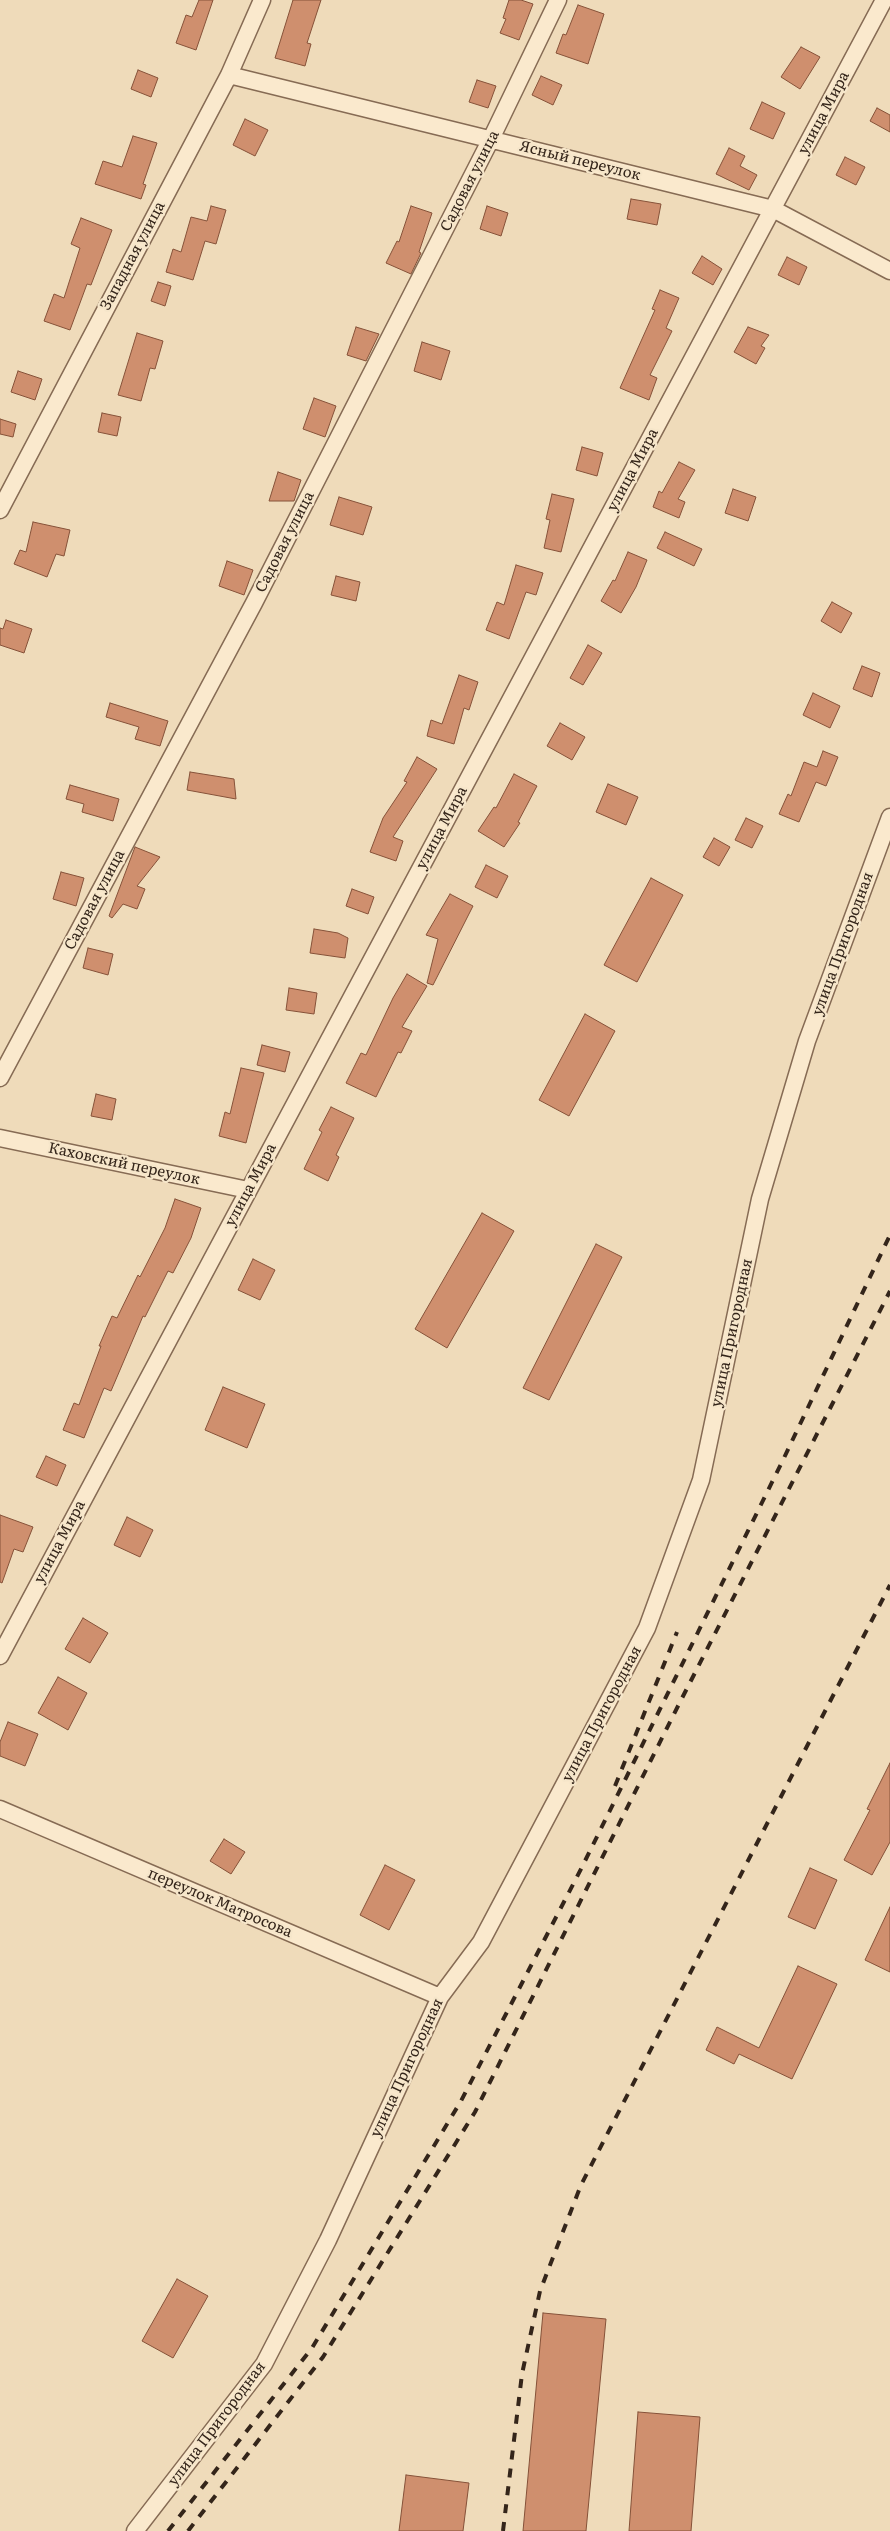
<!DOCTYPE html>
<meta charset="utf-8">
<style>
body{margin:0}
canvas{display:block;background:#efdbba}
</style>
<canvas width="890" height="2531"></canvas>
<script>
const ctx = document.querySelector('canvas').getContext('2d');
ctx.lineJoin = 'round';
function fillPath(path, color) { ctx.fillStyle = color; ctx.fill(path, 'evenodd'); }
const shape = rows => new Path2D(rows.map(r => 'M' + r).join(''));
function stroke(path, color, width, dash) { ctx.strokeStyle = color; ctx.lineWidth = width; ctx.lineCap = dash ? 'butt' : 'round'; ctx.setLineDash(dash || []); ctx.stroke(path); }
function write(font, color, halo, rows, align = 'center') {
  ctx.font = font + ' Literata,serif'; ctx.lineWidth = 4.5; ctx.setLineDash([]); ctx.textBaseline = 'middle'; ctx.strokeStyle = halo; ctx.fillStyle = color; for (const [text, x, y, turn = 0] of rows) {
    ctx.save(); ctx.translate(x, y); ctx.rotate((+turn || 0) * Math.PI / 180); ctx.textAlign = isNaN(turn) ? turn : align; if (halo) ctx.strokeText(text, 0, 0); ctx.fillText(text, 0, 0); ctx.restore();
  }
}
const building = shape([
 [199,0,213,0,196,50,176,43,186,15,192,17,199,0],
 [293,0,321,0,307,43,311,44,305,66,275,58,293,0],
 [509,0,521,0,533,4,519,40,500,33,506,19,503,18,509,0],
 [578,5,604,14,588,64,556,53,563,34,566,35,578,5],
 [801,47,820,57,800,89,781,77,801,47],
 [138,70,158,78,151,97,131,89,138,70],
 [541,76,562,85,553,105,532,95,541,76],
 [477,80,496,86,488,108,469,102,477,80],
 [762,102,785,113,773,139,750,129,762,102],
 [877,108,890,115,890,132,870,121,877,108],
 [245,119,268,130,255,156,233,145,245,119],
 [133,136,157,143,143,184,146,185,141,199,95,184,103,161,122,167,133,136],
 [729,148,745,156,740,166,757,175,749,190,716,174,729,148],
 [845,157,865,167,856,185,836,175,845,157],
 [631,199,661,204,657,225,627,219,631,199],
 [211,206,226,210,216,244,205,241,193,280,166,272,173,249,181,252,191,217,207,221,211,206],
 [411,206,432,213,419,252,421,253,411,274,386,263,397,241,399,242,411,206],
 [487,206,508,213,501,236,480,229,487,206],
 [81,218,112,230,91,285,87,284,70,330,44,321,54,294,64,298,80,248,71,244,81,218],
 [702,256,722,269,713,285,692,273,702,256],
 [787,257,807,267,799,285,778,275,787,257],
 [158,282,171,286,165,306,151,301,158,282],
 [660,290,679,298,666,328,672,331,650,375,657,378,649,400,620,388,655,310,652,309,660,290],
 [356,327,379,334,366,361,347,355,356,327],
 [748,327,769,335,761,346,765,348,756,364,734,352,748,327],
 [137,333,163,341,155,369,150,368,141,401,118,395,137,333],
 [422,342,450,351,441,380,414,371,422,342],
 [18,371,42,379,35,400,11,392,18,371],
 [314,398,336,406,325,437,303,429,314,398],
 [102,413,121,417,117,436,98,432,102,413],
 [0,419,16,424,13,437,0,434,0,419],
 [582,447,603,453,597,476,576,470,582,447],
 [679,462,695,470,678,499,685,502,679,518,653,507,659,491,662,493,679,462],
 [278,472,301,480,294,501,269,501,278,472],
 [733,489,756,497,748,521,725,513,733,489],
 [552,494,574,499,561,552,544,548,550,520,546,519,552,494],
 [339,497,372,507,363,535,330,525,339,497],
 [33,522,70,530,64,556,56,554,47,577,14,564,20,550,26,552,33,522],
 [665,532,702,549,694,566,657,548,665,532],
 [628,552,647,560,636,587,621,613,601,601,613,580,615,581,628,552],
 [227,561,253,570,244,595,219,586,227,561],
 [516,565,543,573,536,595,526,592,509,639,486,630,497,602,504,605,516,565],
 [336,576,360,582,356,601,331,595,336,576],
 [832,602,852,613,841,633,821,621,832,602],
 [6,620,32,629,24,653,0,645,0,628,3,629,6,620],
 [588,645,602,653,583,685,570,678,588,645],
 [862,666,880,673,872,697,853,689,862,666],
 [459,675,478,682,469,710,464,708,454,744,427,736,431,720,442,724,459,675],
 [813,693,840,706,830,728,803,715,813,693],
 [110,703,168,721,160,746,135,739,139,727,106,717,110,703],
 [560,723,585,737,572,760,547,746,560,723],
 [823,751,838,757,826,786,816,782,799,822,779,814,788,794,791,796,804,762,817,767,823,751],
 [417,757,437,769,393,837,403,841,396,861,370,852,383,818,407,782,404,781,417,757],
 [190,772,234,779,236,799,187,790,190,772],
 [514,774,537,786,518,822,520,823,504,847,478,831,494,807,496,808,514,774],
 [608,784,638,797,626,825,596,812,608,784],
 [70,785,119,799,113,821,82,812,84,804,66,799,70,785],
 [746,818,763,826,752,848,735,840,746,818],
 [714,838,730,847,719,866,703,857,714,838],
 [135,847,160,857,137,886,145,889,137,909,123,904,112,918,109,916,135,847],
 [486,865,508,876,497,898,475,887,486,865],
 [61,872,84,878,76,906,53,899,61,872],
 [651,878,683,895,637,982,604,965,651,878],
 [352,889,374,897,368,914,346,906,352,889],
 [450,894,473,906,433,985,427,983,438,939,426,935,450,894],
 [314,929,338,933,348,938,345,958,310,953,314,929],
 [88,948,113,954,108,975,83,968,88,948],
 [407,974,427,986,402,1027,412,1031,401,1053,398,1052,376,1097,346,1083,361,1053,366,1055,393,998,407,974],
 [289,988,317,993,314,1014,286,1010,289,988],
 [585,1014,615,1031,569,1116,539,1100,585,1014],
 [262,1045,290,1052,285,1072,257,1065,262,1045],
 [241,1068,264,1073,246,1143,219,1136,225,1112,230,1114,241,1068],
 [96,1094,116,1099,112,1120,91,1116,96,1094],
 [331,1107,354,1118,336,1155,339,1157,328,1181,304,1169,322,1132,319,1130,331,1107],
 [175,1199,201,1208,191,1238,173,1273,168,1271,145,1317,143,1316,111,1391,104,1388,84,1438,63,1430,74,1403,79,1405,101,1346,99,1346,112,1316,117,1318,138,1275,140,1277,165,1228,175,1199],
 [482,1213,514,1231,447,1348,415,1329,482,1213],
 [596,1244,622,1257,549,1400,523,1388,596,1244],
 [253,1259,275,1270,260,1300,238,1290,253,1259],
 [223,1387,265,1404,247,1448,205,1430,223,1387],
 [46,1456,66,1465,57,1486,36,1477,46,1456],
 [0,1515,33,1527,23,1552,14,1549,2,1583,0,1582,0,1515],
 [127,1517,153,1530,140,1557,114,1545,127,1517],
 [83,1618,108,1633,90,1663,65,1649,83,1618],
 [58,1677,87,1693,68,1730,38,1713,58,1677],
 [8,1722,38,1734,25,1766,0,1756,0,1742,8,1722],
 [890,1763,890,1842,872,1875,844,1860,870,1810,867,1809,890,1763],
 [224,1839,245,1852,231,1874,210,1861,224,1839],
 [385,1865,415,1880,389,1930,360,1915,385,1865],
 [810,1868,837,1880,815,1929,788,1917,810,1868],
 [890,1907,890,1972,865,1960,890,1907],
 [798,1966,837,1984,792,2079,739,2054,734,2064,706,2050,717,2027,759,2048,798,1966],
 [177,2279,208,2296,173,2358,142,2341,177,2279],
 [543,2313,606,2319,586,2531,523,2531,543,2313],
 [638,2412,700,2417,691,2531,629,2531,638,2412],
 [406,2475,469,2483,463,2531,399,2531,406,2475]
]);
fillPath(building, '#cf8f6e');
stroke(building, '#865239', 1);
const street = shape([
 [229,75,773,209,890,271],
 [0,510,229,75,262,0],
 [0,1078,254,603,491,139,558,0],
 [0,1138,248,1190],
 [0,1656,884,0],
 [0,1809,440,1997],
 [135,2531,264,2364,328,2240,440,1997,481,1942,647,1628,701,1480,760,1199,807,1041,890,817]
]);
stroke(street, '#866b54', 19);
stroke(street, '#fae9cd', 16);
stroke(shape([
 [615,1786,677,1632],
 [168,2531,312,2348,461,2101,582,1867,783,1460,890,1235],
 [188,2531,323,2357,475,2112,678,1706,890,1291],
 [503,2531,522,2374,540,2291,581,2185,890,1585]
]), '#34251a', 4, [9, 9]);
write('15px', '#34251a', '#f6e6ca', [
 ["улица Мира",824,113,-62],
 ["Ясный переулок",580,161,14],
 ["Садовая улица",470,181,-63],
 ["Западная улица",133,256,-62],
 ["улица Мира",633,470,-62],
 ["Садовая улица",285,542,-63],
 ["улица Мира",442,828,-62],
 ["Садовая улица",95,900,-62],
 ["улица Пригородная",843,944,-70],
 ["Каховский переулок",124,1164,12],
 ["улица Мира",251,1185,-62],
 ["улица Пригородная",732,1333,-78],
 ["улица Мира",60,1542,-62],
 ["улица Пригородная",602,1714,-62],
 ["переулок Матросова",220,1903,23],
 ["улица Пригородная",407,2068,-65],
 ["улица Пригородная",217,2424,-53]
]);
</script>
